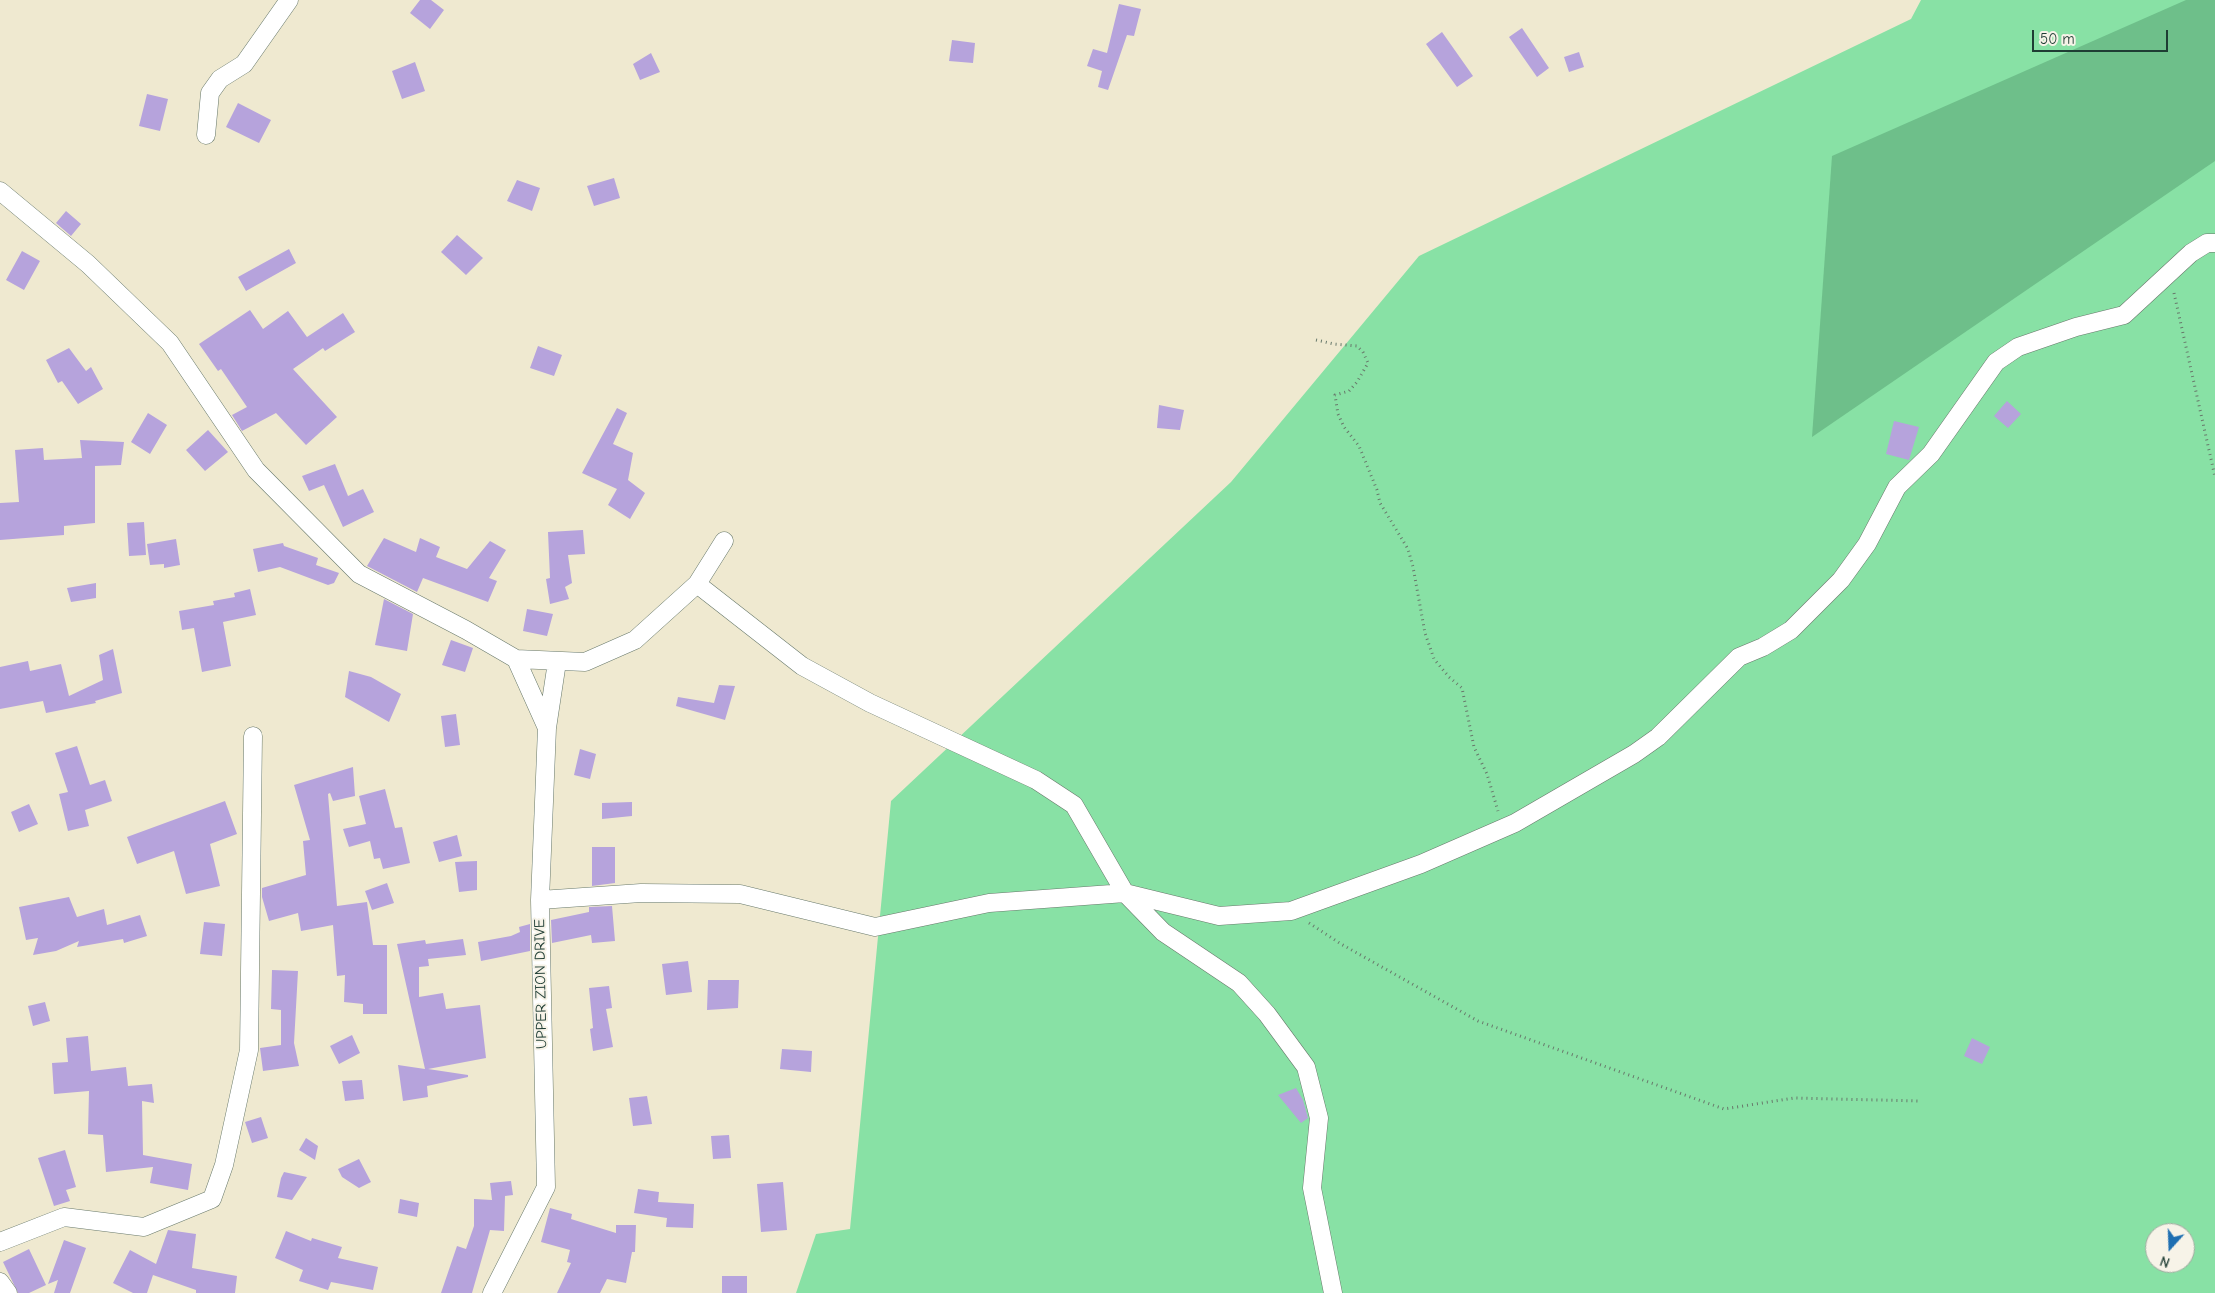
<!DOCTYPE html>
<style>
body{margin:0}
#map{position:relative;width:2215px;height:1293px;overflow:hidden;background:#efe9d0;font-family:"Comic Neue",sans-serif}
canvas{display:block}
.north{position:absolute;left:2145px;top:1223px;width:50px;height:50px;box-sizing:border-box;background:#f7f3e8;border:1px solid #a1aaa0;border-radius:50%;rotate:200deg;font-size:14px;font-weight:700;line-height:20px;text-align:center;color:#1f3d34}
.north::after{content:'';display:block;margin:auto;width:18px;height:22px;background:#1f6fb2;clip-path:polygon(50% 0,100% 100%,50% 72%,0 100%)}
.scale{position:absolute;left:2032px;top:30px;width:136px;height:22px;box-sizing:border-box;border:2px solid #1f3d34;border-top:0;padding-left:6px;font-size:15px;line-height:18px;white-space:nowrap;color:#1f3d34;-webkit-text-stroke:4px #f7f3e8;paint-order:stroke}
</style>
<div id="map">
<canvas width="2215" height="1293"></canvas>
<div class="north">N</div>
<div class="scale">50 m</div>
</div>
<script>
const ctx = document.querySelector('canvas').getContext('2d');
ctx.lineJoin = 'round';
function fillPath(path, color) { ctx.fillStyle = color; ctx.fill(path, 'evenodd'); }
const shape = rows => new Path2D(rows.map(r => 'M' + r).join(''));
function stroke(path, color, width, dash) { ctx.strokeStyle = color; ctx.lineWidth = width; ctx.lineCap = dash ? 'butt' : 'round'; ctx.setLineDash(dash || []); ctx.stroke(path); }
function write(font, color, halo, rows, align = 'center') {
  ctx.font = font + ' "Comic Neue",sans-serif'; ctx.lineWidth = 4; ctx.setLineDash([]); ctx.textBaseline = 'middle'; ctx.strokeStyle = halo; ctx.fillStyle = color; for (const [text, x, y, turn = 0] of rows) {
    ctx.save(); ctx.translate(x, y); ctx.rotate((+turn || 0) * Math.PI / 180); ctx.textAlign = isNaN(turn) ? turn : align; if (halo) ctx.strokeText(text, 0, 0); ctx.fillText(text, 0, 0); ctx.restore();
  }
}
fillPath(shape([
 [1921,0,2215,0,2215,1293,796,1293,816,1234,850,1229,891,801,1231,482,1419,256,1911,19],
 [2155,1233,2185,1233,2185,1263,2155,1263]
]), '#88e1a5');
fillPath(shape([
 [2186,0,2215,0,2215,161,1812,437,1832,156]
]), '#6ebf8a');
fillPath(shape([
 [420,0,431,0,444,10,430,29,410,13],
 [1119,4,1141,9,1134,36,1127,35,1108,90,1098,87,1102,71,1087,66,1093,49,1107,53],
 [1522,28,1549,68,1537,77,1509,37],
 [1442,32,1473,76,1457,87,1426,44],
 [952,40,975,43,973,63,949,61],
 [1579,52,1584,67,1569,72,1564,57],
 [651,53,660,72,640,80,633,64],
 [415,62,425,91,402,99,392,71],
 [147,94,168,99,160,131,139,126],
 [238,103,271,120,259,143,226,127],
 [614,178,620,198,594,206,587,186],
 [517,180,540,188,532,211,507,201],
 [66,211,81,224,71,236,56,223],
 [457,235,483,258,466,275,441,252],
 [289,249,296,263,246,291,238,277],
 [22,251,40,261,24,290,6,280],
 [250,310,263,329,288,311,307,337,343,313,355,332,325,351,323,348,293,369,337,417,306,445,276,413,242,431,232,415,247,407,221,369,218,371,199,344],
 [538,346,562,355,554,376,530,368],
 [69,348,86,371,91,367,103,389,78,404,62,381,58,383,46,360],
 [2007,401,2021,414,2008,428,1994,416],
 [1159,405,1184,410,1180,430,1157,428],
 [617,408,627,413,613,444,633,453,628,480,645,493,630,519,608,505,617,489,582,473],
 [148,413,167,425,150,454,131,442],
 [1894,421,1919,427,1909,460,1886,454],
 [208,430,228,452,205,471,186,450],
 [80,440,124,442,121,465,95,466,95,523,64,526,64,535,0,540,0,503,19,502,15,450,43,448,44,460,82,458],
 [335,464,348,496,363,489,374,512,343,527,324,485,309,491,302,476],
 [144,522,146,555,129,556,127,523],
 [583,530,585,554,568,555,572,583,565,587,569,599,550,604,546,579,550,578,548,532],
 [384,538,416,552,420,538,440,547,436,557,467,569,490,541,506,550,489,578,497,581,488,602,423,578,417,592,367,566],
 [176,539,180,565,164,568,164,564,150,565,147,544],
 [283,543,284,546,318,558,316,565,339,573,334,583,328,585,280,567,258,572,253,549],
 [96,583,96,598,71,602,67,588],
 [250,589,256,615,223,622,231,666,202,672,194,628,182,630,179,611,214,605,213,601,235,597,234,593],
 [384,599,413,614,407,651,375,645],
 [527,609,553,614,547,636,523,631],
 [451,640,473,648,465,672,442,665],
 [113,649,122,693,95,701,96,703,46,713,43,701,0,709,0,667,28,661,30,671,61,664,69,696,103,680,99,655],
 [349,671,371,677,401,694,389,722,345,697],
 [719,685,735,686,725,720,676,706,678,697,714,703],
 [456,714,460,745,445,747,441,716],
 [77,746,90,785,105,780,112,801,85,810,89,826,68,831,59,794,68,792,55,753],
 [580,749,596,754,590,779,574,775],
 [353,767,355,796,333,801,330,793,328,794,337,906,367,902,373,945,387,945,387,1014,363,1014,363,1004,344,1002,345,975,337,976,333,925,301,931,298,913,269,921,262,897,262,888,306,875,303,841,310,840,294,785],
 [385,789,395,828,402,827,410,863,383,869,380,858,374,859,370,841,349,847,343,829,366,824,359,796],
 [225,801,237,834,210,844,220,886,186,894,174,851,137,864,127,837],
 [632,802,632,816,602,819,602,803],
 [29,804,38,824,19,832,11,812],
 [457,835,462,856,439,862,433,842],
 [592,847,615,847,615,883,592,886],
 [477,861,477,890,459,892,455,862],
 [387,883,394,903,372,910,365,891],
 [69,897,77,917,104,909,107,925,140,915,147,936,124,943,123,939,77,947,79,941,56,951,33,955,38,938,26,940,19,907],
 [612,906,615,941,592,943,591,935,552,943,551,920,589,912,589,907],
 [204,922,225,924,222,956,200,954],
 [530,924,530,951,481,961,478,942,511,936,520,932,519,927],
 [463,939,466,955,428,959,429,966,419,967,419,997,443,993,446,1009,480,1005,486,1058,428,1069,468,1075,468,1077,427,1086,428,1097,403,1101,398,1065,425,1069,397,944,425,940,426,944],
 [688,961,692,992,666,995,662,964],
 [272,970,298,971,294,1043,299,1066,263,1071,260,1048,281,1045,281,1010,271,1009],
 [708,980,739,980,738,1008,707,1010],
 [609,986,612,1008,606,1009,613,1047,593,1051,590,1029,593,1028,589,988],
 [45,1002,50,1021,33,1026,28,1006],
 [352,1035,360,1053,339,1064,330,1046],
 [88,1036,91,1071,126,1067,128,1086,152,1084,154,1103,142,1101,143,1155,192,1164,188,1190,150,1183,153,1167,106,1172,103,1135,88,1134,89,1091,54,1094,52,1063,68,1062,66,1038],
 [1972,1038,1990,1047,1982,1064,1964,1056],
 [782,1049,812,1051,811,1072,780,1069],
 [362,1080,364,1099,345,1101,342,1081],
 [1296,1088,1303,1100,1308,1118,1301,1123,1278,1095],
 [647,1096,652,1124,633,1126,629,1098],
 [261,1117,268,1138,252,1143,245,1122],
 [729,1135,731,1158,713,1159,711,1136],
 [306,1138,318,1146,315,1160,299,1150],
 [65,1150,76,1187,66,1190,70,1201,54,1206,38,1158],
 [359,1159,371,1182,359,1188,342,1177,338,1169],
 [284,1172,307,1177,292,1200,277,1197,281,1178],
 [511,1181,513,1195,505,1196,504,1231,490,1230,472,1293,441,1293,457,1246,466,1249,474,1226,474,1199,492,1200,490,1183],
 [783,1182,787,1230,761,1232,757,1184],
 [638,1189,659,1192,658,1202,694,1204,693,1228,666,1227,667,1218,634,1213],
 [400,1199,419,1203,417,1217,398,1213],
 [550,1208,572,1214,571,1219,616,1233,616,1225,636,1225,635,1252,632,1252,626,1283,607,1279,600,1293,557,1293,571,1263,567,1262,570,1250,541,1242],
 [168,1230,196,1234,192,1268,237,1276,235,1293,196,1293,196,1290,153,1275,147,1293,133,1293,113,1283,130,1250,156,1264],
 [286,1231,311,1241,312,1238,342,1247,338,1258,378,1267,373,1290,331,1282,328,1290,299,1281,303,1270,275,1258],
 [64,1240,86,1248,70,1293,54,1293,58,1280,48,1284],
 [29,1249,46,1285,29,1293,18,1293,3,1262],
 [722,1276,747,1276,747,1293,722,1293]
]), '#b6a3dc');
const street = shape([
 [206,135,210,93,220,79,244,64,289,0],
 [0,191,88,264,170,343,256,470,359,574,466,630,516,659,585,662,635,640,697,584,724,541],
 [697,584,802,666,870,703,1036,780,1074,805,1125,893,1163,932,1239,983,1267,1014,1306,1067,1319,1118,1312,1188,1333,1293],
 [516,659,547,728],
 [540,900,641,893,740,894,875,927,989,903,1125,893,1219,916,1291,911,1421,864,1515,823,1634,754,1658,737,1739,657,1763,647,1791,630,1841,580,1867,544,1897,487,1931,454,1996,362,2018,347,2076,327,2124,315,2191,253,2207,243,2215,243],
 [0,1242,64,1217,144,1227,212,1199,224,1165,249,1050,253,736],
 [0,1282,8,1293],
 [492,1293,546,1187,540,900,547,728,557,662]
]);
stroke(street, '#68796b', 19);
stroke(shape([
 [2174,293,2215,477],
 [1316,340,1334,344,1357,346,1363,352,1368,363,1357,382,1349,391,1335,395,1338,414,1344,427,1359,446,1377,490,1380,503,1408,549,1413,567,1425,633,1434,659,1449,677,1462,688,1474,747,1487,774,1498,811],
 [1309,923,1341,944,1478,1021,1724,1109,1794,1098,1919,1101]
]), '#68796b', 3, [1, 4]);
stroke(street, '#fff', 18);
write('15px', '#1f3d34', '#f7f3e8', [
 ["UPPER ZION DRIVE",541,984,-91]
]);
</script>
